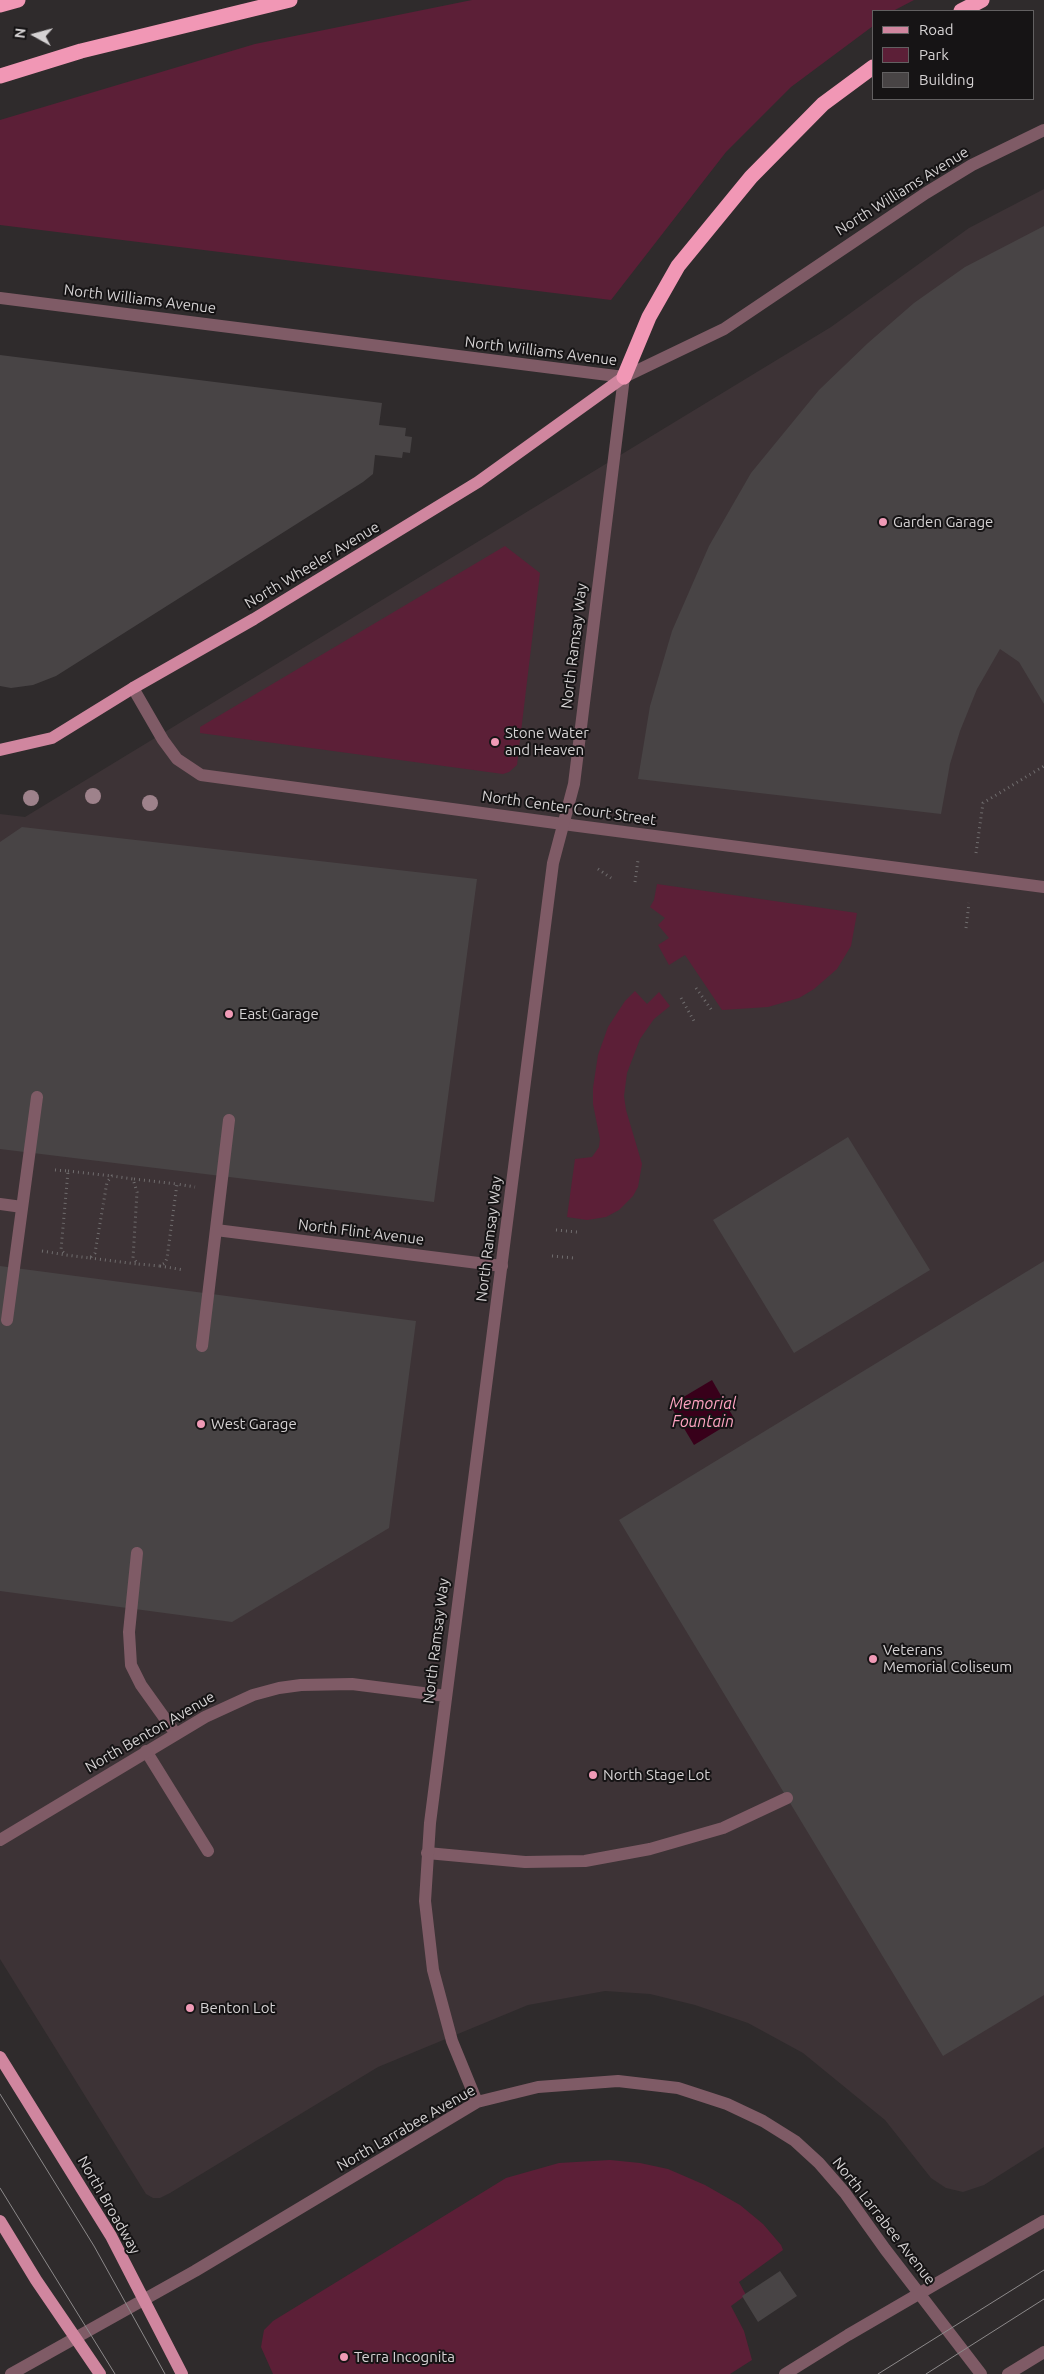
<!DOCTYPE html>
<style>
body{margin:0}
#map{position:relative;width:1044px;height:2374px;overflow:hidden;background:#2f2b2c;font-family:Ubuntu,sans-serif}
canvas{display:block}
.legend{position:absolute;left:872px;top:10px;width:162px;height:90px;box-sizing:border-box;background:#161415;border:1px solid #626061;margin:0;padding:6px 9px;list-style:none;font-size:15px;color:#d5d2d3}
.legend li{display:flex;align-items:center;gap:10px;height:25px}
.legend b{width:25px;border:1px solid #626061}
.north{position:absolute;left:10px;top:10px;width:50px;height:50px;-webkit-text-stroke:4px #161415;paint-order:stroke;rotate:277deg;font-size:14px;font-weight:700;line-height:20px;text-align:center;color:#d5d2d3}
.north::after{content:'';display:block;margin:auto;width:18px;height:22px;background:#d5d2d3;clip-path:polygon(50% 0,100% 100%,50% 72%,0 100%)}
</style>
<div id="map">
<canvas width="1044" height="2374"></canvas>
<ul class="legend">
<li><b style="height:6px;background:#d0869f"></b>Road</li>
<li><b style="height:14px;background:#5c1f37"></b>Park</li>
<li><b style="height:14px;background:#484445"></b>Building</li>
</ul>
<div class="north">N</div>
</div>
<script>
const ctx = document.querySelector('canvas').getContext('2d');
ctx.lineJoin = 'round';
function fillPath(path, color) { ctx.fillStyle = color; ctx.fill(path, 'evenodd'); }
const shape = rows => new Path2D(rows.map(r => 'M' + r).join(''));
function stroke(path, color, width, dash) { ctx.strokeStyle = color; ctx.lineWidth = width; ctx.lineCap = dash ? 'butt' : 'round'; ctx.setLineDash(dash || []); ctx.stroke(path); }
function write(font, color, halo, rows, align = 'center') {
  ctx.font = font + ' Ubuntu,sans-serif'; ctx.lineWidth = 4; ctx.setLineDash([]); ctx.textBaseline = 'middle'; ctx.strokeStyle = halo; ctx.fillStyle = color; for (const [text, x, y, turn = 0] of rows) {
    ctx.save(); ctx.translate(x, y); ctx.rotate((+turn || 0) * Math.PI / 180); ctx.textAlign = isNaN(turn) ? turn : align; if (halo) ctx.strokeText(text, 0, 0); ctx.fillText(text, 0, 0); ctx.restore();
  }
}
fillPath(shape([
 [1044,189,1044,2147,984,2185,963,2192,946,2188,931,2178,885,2120,803,2053,748,2023,695,2005,650,1994,605,1991,528,2005,378,2067,170,2193,160,2198,153,2198,146,2194,0,1959,0,814,25,817,831,327,969,228]
]), '#3d3336');
fillPath(shape([
 [472,0,914,0,893,11,873,11,873,26,791,87,726,152,611,300,0,225,0,120,255,44],
 [505,546,540,573,517,765,509,772,503,774,200,733,200,727],
 [657,884,857,913,851,946,837,969,814,989,799,998,768,1007,722,1010,685,955,669,965,658,945,669,938,658,925,665,918,650,907,654,900],
 [635,991,647,1004,659,992,670,1006,654,1019,640,1039,627,1073,624,1096,626,1110,642,1164,638,1187,633,1196,619,1210,606,1217,587,1220,567,1217,575,1159,592,1157,599,1147,600,1139,593,1104,593,1088,598,1055,608,1027,625,1001],
 [610,2160,640,2163,668,2169,705,2185,740,2205,763,2224,781,2245,783,2250,739,2282,746,2295,731,2306,744,2331,752,2360,730,2374,273,2374,261,2347,264,2330,273,2321,506,2178,559,2163]
]), '#5c1f37');
fillPath(shape([
 [712,1380,735,1420,694,1445,670,1405]
]), '#38001a');
fillPath(shape([
 [1044,226,1044,704,1019,662,1000,649,977,689,960,731,950,764,941,814,638,779,650,706,672,631,709,546,751,473,819,390,868,343,914,303,965,267],
 [0,355,382,403,379,425,406,428,405,436,412,437,410,453,403,452,402,458,375,455,373,474,363,482,56,676,33,685,11,688,0,686],
 [22,827,477,879,434,1202,0,1149,0,842],
 [848,1137,930,1270,794,1353,713,1220],
 [1044,1261,1044,1995,943,2056,619,1520],
 [0,1266,416,1321,389,1528,232,1622,0,1591],
 [780,2271,797,2296,758,2322,742,2296]
]), '#484445');
stroke(shape([
 [976,853,983,803,1044,766],
 [598,869,611,878],
 [635,882,638,860],
 [966,928,969,903],
 [696,988,713,1012],
 [681,998,694,1021],
 [55,1170,68,1171,61,1250,66,1255,90,1258,95,1253,107,1182,112,1176,133,1179,137,1192,133,1258,138,1264,160,1266,165,1263,167,1258,177,1184,195,1187],
 [68,1171,112,1176],
 [134,1179,177,1184],
 [556,1230,577,1232],
 [42,1251,66,1255],
 [552,1256,574,1258],
 [90,1258,137,1264],
 [160,1266,184,1270]
]), '#706d6e', 3, [1, 4]);
stroke(shape([
 [0,1204,22,1207],
 [216,1230,502,1266],
 [7,1320,37,1097],
 [202,1346,229,1120],
 [137,1553,129,1632,131,1665,141,1685,176,1734],
 [146,1751,208,1851],
 [427,1853,525,1862,585,1861,650,1849,723,1828,787,1798]
]), '#7f5b66', 12);
stroke(shape([
 [563,824,1044,887]
]), '#7f5b66', 12);
stroke(shape([
 [0,298,624,377,724,329,926,193,972,165,1044,130],
 [133,688,163,740,177,759,201,775,563,824],
 [0,1840,205,1717,253,1695,279,1688,301,1685,352,1684,446,1696],
 [477,2102,452,2041,433,1970,425,1901,430,1823,553,863,574,784,624,377],
 [11,2374,195,2271,477,2102,538,2087,618,2081,678,2088,727,2104,763,2121,795,2141,819,2163,845,2193,885,2249,981,2374],
 [785,2374,848,2335,1044,2221],
 [1008,2374,1044,2352]
]), '#7f5b66', 12);
stroke(shape([
 [0,750,52,738,133,688,254,619,478,482,624,377],
 [0,2057,111,2236,182,2374],
 [0,2221,36,2280,100,2374]
]), '#d0869f', 12);
stroke(shape([
 [0,5,18,0],
 [961,11,982,0],
 [0,76,81,51,290,0],
 [624,377,649,317,678,266,751,177,823,104,873,67]
]), '#f197b5', 15);
stroke(shape([
 [0,2094,94,2246,165,2374],
 [0,2188,115,2374],
 [878,2374,1044,2270],
 [926,2374,1044,2299]
]), '#8c898a', 1);
ctx.fillStyle = '#9e828b';
for (const [x, y] of [
 [93,796],
 [31,798],
 [150,803]
]) { ctx.beginPath(); ctx.arc(x, y, 8, 0, 2 * Math.PI); ctx.fill(); }
for (const [x, y, r, color] of [
 [883,522,5,"#f09ab6"],
 [495,742,5,"#f09ab6"],
 [229,1014,5,"#f09ab6"],
 [201,1424,5,"#f09ab6"],
 [873,1659,5,"#f09ab6"],
 [593,1775,5,"#f09ab6"],
 [190,2008,5,"#f09ab6"],
 [344,2357,5,"#f09ab6"]
]) { const dot = new Path2D(); dot.arc(x, y, r, 0, 2 * Math.PI); ctx.fillStyle = color; ctx.fill(dot); stroke(dot, '#161415', 2); }
write('15px', '#d5d2d3', '#161415', [
 ["North Williams Avenue",902,191,-32],
 ["North Williams Avenue",140,299,7],
 ["North Williams Avenue",541,351,7],
 ["North Wheeler Avenue",312,565,-31],
 ["North Ramsay Way",574,646,-83],
 ["North Center Court Street",569,808,8],
 ["North Flint Avenue",361,1232,7],
 ["North Ramsay Way",489,1239,-83],
 ["North Ramsay Way",436,1641,-83],
 ["North Benton Avenue",150,1732,-30],
 ["North Larrabee Avenue",406,2128,-30],
 ["North Broadway",109,2205,60],
 ["North Larrabee Avenue",884,2221,52]
]);
write('15px', '#d5d2d3', '#161415', [
 ["Garden Garage",893,522],
 ["Stone Water",505,733],
 ["and Heaven",505,750],
 ["East Garage",239,1014],
 ["West Garage",211,1424],
 ["Veterans",883,1650],
 ["Memorial Coliseum",883,1667],
 ["North Stage Lot",603,1775],
 ["Benton Lot",200,2008],
 ["Terra Incognita",354,2357]
], 'left');
write('italic 16px', '#fea3c1', '#161415', [
 ["Memorial",703,1404],
 ["Fountain",703,1422]
]);
</script>
